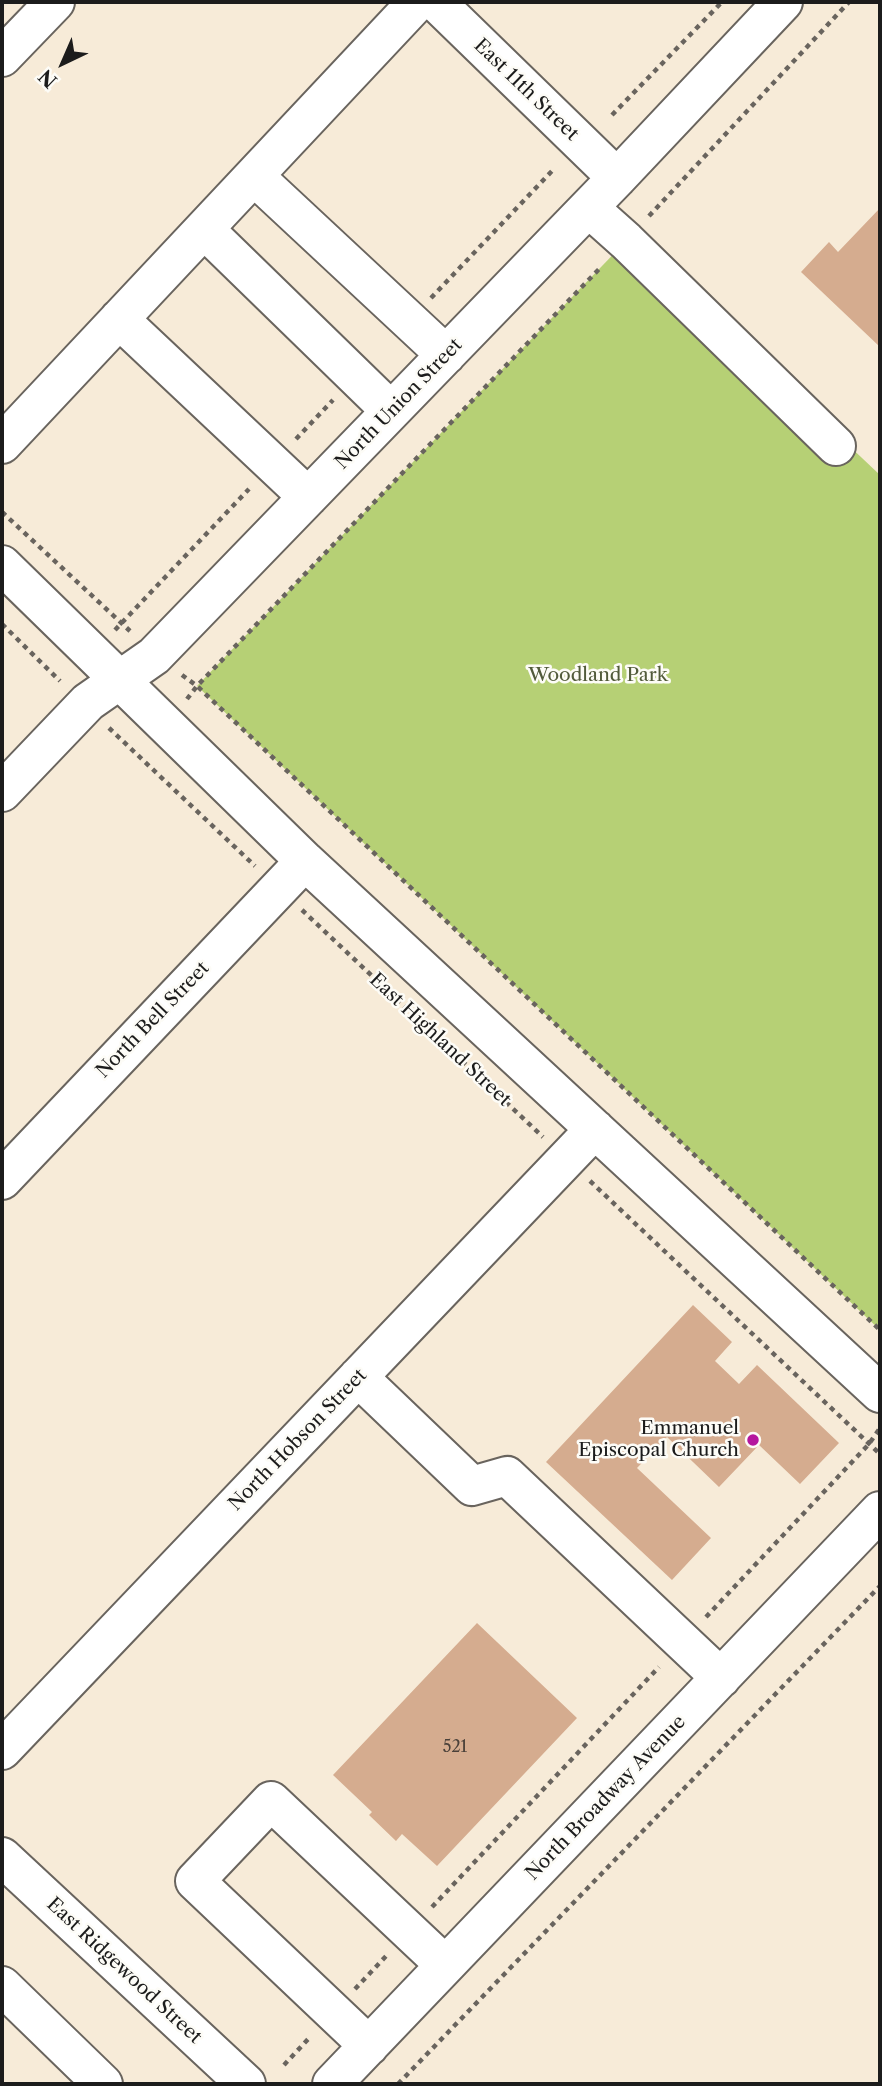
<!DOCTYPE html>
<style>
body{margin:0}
#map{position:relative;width:882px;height:2086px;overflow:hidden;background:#f7ebd8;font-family:"Libre Caslon Text",serif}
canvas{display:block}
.frame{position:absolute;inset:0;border:4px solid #1c1c1c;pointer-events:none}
.north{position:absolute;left:28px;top:28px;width:70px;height:70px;-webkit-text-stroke:5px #fdfcf7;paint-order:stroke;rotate:224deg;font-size:19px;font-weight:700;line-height:28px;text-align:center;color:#1c1c1c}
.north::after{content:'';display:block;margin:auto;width:24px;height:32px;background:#1c1c1c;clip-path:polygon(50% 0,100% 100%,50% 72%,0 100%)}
</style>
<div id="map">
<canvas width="882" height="2086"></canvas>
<div class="frame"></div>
<div class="north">N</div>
</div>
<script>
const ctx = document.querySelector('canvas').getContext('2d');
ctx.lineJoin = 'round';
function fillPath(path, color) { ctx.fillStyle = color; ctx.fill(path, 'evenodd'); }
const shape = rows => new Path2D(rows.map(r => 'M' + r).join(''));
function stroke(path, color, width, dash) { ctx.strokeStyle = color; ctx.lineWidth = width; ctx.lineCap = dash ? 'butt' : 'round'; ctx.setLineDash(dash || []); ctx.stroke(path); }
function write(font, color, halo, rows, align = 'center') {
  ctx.font = font + ' "Libre Caslon Text",serif'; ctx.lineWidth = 5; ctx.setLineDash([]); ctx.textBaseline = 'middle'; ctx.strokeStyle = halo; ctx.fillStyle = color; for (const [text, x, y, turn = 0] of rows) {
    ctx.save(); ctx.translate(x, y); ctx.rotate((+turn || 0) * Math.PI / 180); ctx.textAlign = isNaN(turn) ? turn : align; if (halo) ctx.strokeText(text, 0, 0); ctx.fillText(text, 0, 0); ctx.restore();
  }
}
fillPath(shape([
 [629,238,880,475,880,1330,197,686]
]), '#b6d075');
fillPath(shape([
 [880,208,880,347,801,272,829,242,838,252],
 [693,1305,732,1342,715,1361,739,1384,757,1365,839,1443,800,1484,759,1445,719,1487,667,1437,637,1468,711,1538,672,1580,546,1462],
 [477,1623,577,1718,437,1866,402,1834,396,1841,369,1815,372,1812,333,1775]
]), '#d5ac8f');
const minor = shape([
 [436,2,617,178],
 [2,57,55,2],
 [254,176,446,355],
 [589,208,626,241,836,446],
 [204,229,391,411],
 [119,319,308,497],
 [2,444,417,2],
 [2,565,305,861,880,1393],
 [2,792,88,702,154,656,617,178,783,2],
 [2,1180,305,861],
 [358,1377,472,1486,507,1476,721,1678],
 [2,1750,595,1129],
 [2,1857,246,2084],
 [2,1986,103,2084],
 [369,2046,195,1881,271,1801,445,1965],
 [332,2084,880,1511]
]);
stroke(minor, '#69645e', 42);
stroke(shape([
 [612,115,722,2],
 [649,216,849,2],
 [431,298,552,171],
 [296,439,333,400],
 [2,512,130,631],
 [2,624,60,681],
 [115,630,249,489],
 [182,675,197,686,880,1330],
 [187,699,197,686,602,266],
 [109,728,255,866],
 [302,910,543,1137],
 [590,1181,880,1454],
 [706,1617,869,1444,880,1428],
 [432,1907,659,1667],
 [355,1989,388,1954],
 [284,2065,311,2036],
 [398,2084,880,1586]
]), '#69645e', 4.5, [5, 5]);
stroke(minor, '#fff', 38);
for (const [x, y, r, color] of [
 [753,1440,7,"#b5179e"]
]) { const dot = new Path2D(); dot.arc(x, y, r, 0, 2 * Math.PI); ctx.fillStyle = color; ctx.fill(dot); stroke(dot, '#fdfcf7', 2.5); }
write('16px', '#4a4039', null, [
 ["521",455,1747]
]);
write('19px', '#1c1c1c', '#fdfcf7', [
 ["East 11th Street",526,90,44],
 ["North Union Street",399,404,-46],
 ["North Bell Street",153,1020,-46],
 ["East Highland Street",440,1040,43],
 ["North Hobson Street",298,1440,-46],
 ["North Broadway Avenue",606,1798,-46],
 ["East Ridgewood Street",124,1971,43]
]);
write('19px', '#525b3b', '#fdfcf7', [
 ["Woodland Park",598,676]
]);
write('19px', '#1c1c1c', '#fdfcf7', [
 ["Emmanuel",739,1429],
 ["Episcopal Church",739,1451]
], 'right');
</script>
